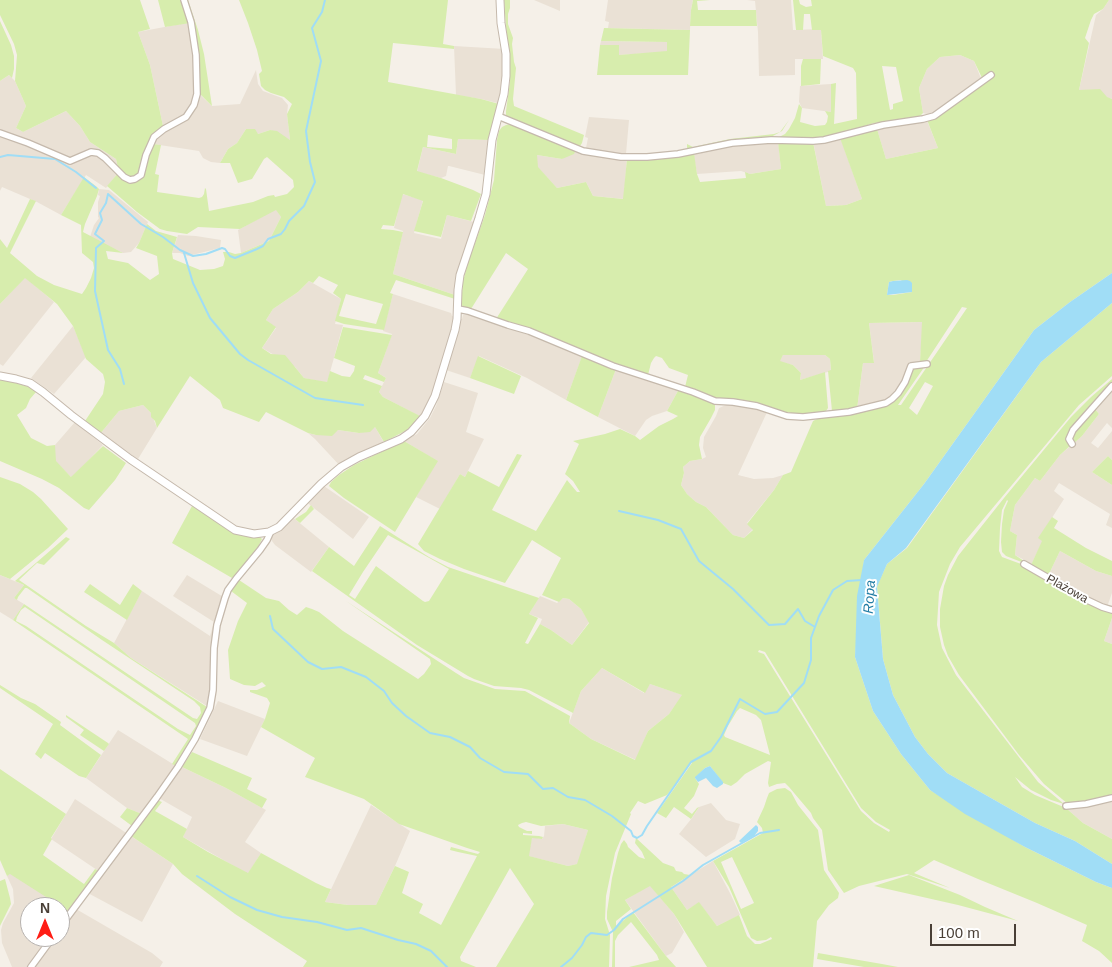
<!DOCTYPE html>
<meta charset="utf-8">
<style>
body{margin:0}
#map{position:relative;width:1112px;height:967px;overflow:hidden;background:#f5f0e8;font-family:Arial,sans-serif}
canvas{display:block}
.north{position:absolute;left:20px;top:897px;width:50px;height:50px;box-sizing:border-box;background:#fff;border:1px solid #b6b2af;border-radius:50%;rotate:0deg;font-size:14px;font-weight:700;line-height:20px;text-align:center;color:#493f36}
.north::after{content:'';display:block;margin:auto;width:18px;height:22px;background:#ff1d15;clip-path:polygon(50% 0,100% 100%,50% 72%,0 100%)}
.scale{position:absolute;left:930px;top:924px;width:86px;height:22px;box-sizing:border-box;border:2px solid #493f36;border-top:0;padding-left:6px;font-size:15px;line-height:18px;white-space:nowrap;color:#493f36;-webkit-text-stroke:4px #fff;paint-order:stroke}
</style>
<div id="map">
<canvas width="1112" height="967"></canvas>
<div class="north">N</div>
<div class="scale">100 m</div>
</div>
<script>
const ctx = document.querySelector('canvas').getContext('2d');
ctx.lineJoin = 'round';
function fillPath(path, color) { ctx.fillStyle = color; ctx.fill(path, 'evenodd'); }
const shape = rows => new Path2D(rows.map(r => 'M' + r).join(''));
function stroke(path, color, width, dash) { ctx.strokeStyle = color; ctx.lineWidth = width; ctx.lineCap = dash ? 'butt' : 'round'; ctx.setLineDash(dash || []); ctx.stroke(path); }
function write(font, color, halo, rows, align = 'center') {
  ctx.font = font + ' Arial,sans-serif'; ctx.lineWidth = 4; ctx.setLineDash([]); ctx.textBaseline = 'middle'; ctx.strokeStyle = halo; ctx.fillStyle = color; for (const [text, x, y, turn = 0] of rows) {
    ctx.save(); ctx.translate(x, y); ctx.rotate((+turn || 0) * Math.PI / 180); ctx.textAlign = isNaN(turn) ? turn : align; if (halo) ctx.strokeText(text, 0, 0); ctx.fillText(text, 0, 0); ctx.restore();
  }
}
fillPath(shape([
 [534,0,560,0,560,11],
 [608,0,693,0,691,10,690,30,608,28,609,22,605,21],
 [747,0,791,0,793,30,821,29,823,59,795,59,795,75,759,76,758,32,755,1],
 [1109,0,1112,0,1112,99,1079,90,1096,15,1103,9],
 [191,22,197,92,212,106,240,104,256,70,258,84,263,91,282,98,288,105,287,114,290,140,270,130,258,134,246,129,237,143,228,149,220,163,211,162,203,158,199,151,153,144,163,126,150,65,138,32],
 [601,41,667,42,667,52,619,55,619,45,600,45],
 [454,46,505,49,501,104,481,99,456,95],
 [960,55,974,61,980,76,983,80,934,116,923,113,919,88,927,69,940,57],
 [9,75,15,81,26,106,16,128,23,132,66,111,80,126,90,142,116,159,119,172,106,188,86,175,61,215,37,202,2,187,0,191,0,81],
 [831,84,831,112,802,108,799,102,800,86],
 [589,117,629,120,626,154,603,152,586,148,588,138,585,137],
 [926,118,938,148,886,159,876,126],
 [840,136,862,199,846,205,826,206,813,141],
 [458,139,490,140,485,175,449,166,448,166,446,176,441,178,417,172,423,147,456,154],
 [778,140,781,169,750,174,741,171,697,174,693,151,732,143],
 [577,148,627,157,624,199,593,196,586,182,557,188,537,167,537,155,562,159],
 [99,189,109,190,148,222,139,243,131,252,123,253,90,237,94,225,99,218,98,217,98,202,100,196,98,195],
 [402,194,423,200,414,233,441,239,447,215,478,223,458,296,393,274,403,231,394,228],
 [276,209,281,217,269,241,241,253,238,230],
 [178,235,196,236,221,240,220,248,188,256,180,253,172,253],
 [25,277,54,302,3,366,0,364,0,304],
 [309,281,341,299,335,324,343,325,327,383,304,378,295,367,262,348,276,328,266,320,273,309,298,292],
 [393,294,451,313,452,316,462,319,463,315,470,315,533,336,583,354,566,400,527,378,479,356,470,378,443,369,423,418,383,397,379,392,386,378,378,373,392,334,383,331],
 [923,322,920,362,909,362,905,380,897,391,887,400,880,403,857,409,863,363,874,362,869,323],
 [73,326,86,357,54,394,31,378],
 [783,355,825,355,830,359,831,371,800,380,801,373,793,365,779,362],
 [616,369,679,389,667,411,652,416,646,420,635,436,598,417],
 [444,382,478,393,466,432,484,439,465,477,460,474,440,509,416,497,437,461,404,441,417,434,430,418,436,406],
 [1112,388,1112,428,1107,423,1091,443,1098,448,1112,431,1112,460,1108,456,1092,472,1112,485,1112,528,1106,525,1110,514,1059,483,1054,491,1064,499,1039,538,1043,541,1031,565,1028,562,1015,555,1017,535,1010,531,1015,505,1035,478,1040,481,1060,455,1082,436,1099,414,1095,409],
 [733,402,768,410,738,475,754,479,773,478,783,475,774,490,747,523,753,529,744,538,733,535,706,507,696,502,687,494,681,485,684,473,683,467,690,461,702,459,706,457,703,448,704,437,716,416,719,408],
 [143,405,151,413,157,428,138,459,100,434,119,411],
 [75,422,103,445,72,478,55,461,55,445],
 [375,427,386,446,341,467,315,439,308,433,316,435,338,430,359,433],
 [321,484,369,517,353,539,305,501],
 [290,515,329,547,311,572,275,545,272,541,271,538],
 [1060,551,1096,571,1112,576,1112,593,1107,607,1095,602,1048,576],
 [0,575,24,585,14,598,24,604,13,620,0,612],
 [187,575,225,598,220,613,210,708,131,658,114,643,142,591,210,636,214,622,173,596],
 [540,596,557,603,563,598,569,599,581,609,589,622,572,645,551,630,540,624,542,619,529,614],
 [1112,618,1112,644,1104,641],
 [602,668,644,693,650,684,683,695,669,714,648,731,636,760,591,739,569,723,581,691],
 [218,701,265,719,247,756,200,739],
 [118,730,176,766,179,770,182,767,226,788,266,810,245,842,261,853,248,874,183,837,192,817,157,797,144,815,127,808,86,778],
 [75,799,173,864,142,922,86,892,100,872,51,839],
 [1112,800,1112,839,1083,823,1066,808],
 [711,803,726,820,740,824,735,839,706,857,679,834,692,818,699,807],
 [371,805,410,831,395,866,376,905,348,905,325,902],
 [563,824,588,830,578,864,568,866,528,856,532,837,542,839,544,836,545,826],
 [713,861,731,895,740,915,717,926,699,903,687,910,671,887],
 [10,873,73,913,76,909,152,953,163,962,160,967,12,967,2,943,1,930,3,923,14,903,13,889,7,876],
 [30,907,60,907,60,937,30,937],
 [650,885,674,914,684,932,672,953,666,956,625,900]
]), '#eae1d5');
fillPath(shape([
 [0,0,140,0,150,29,138,32,150,65,163,126,154,133,150,138,143,155,149,154,153,144,161,145,155,174,159,175,157,192,199,198,202,197,204,194,205,188,206,189,209,211,253,202,268,196,274,195,275,197,287,194,294,187,293,180,267,157,264,159,252,179,238,183,230,163,220,163,228,149,237,143,246,129,255,129,258,134,270,130,277,131,290,140,287,114,292,104,284,97,271,93,265,90,261,86,259,74,262,71,257,50,248,23,239,0,448,0,443,44,454,46,454,49,393,43,388,82,481,99,499,104,489,140,458,139,456,154,423,147,417,171,441,178,473,190,481,194,471,221,447,215,441,237,414,231,423,201,403,194,394,226,383,225,381,229,393,230,403,232,393,274,455,295,455,299,396,280,390,293,393,294,384,330,344,324,335,321,341,299,333,293,338,285,319,276,313,283,309,281,298,292,273,309,266,320,276,327,262,348,271,354,285,355,304,378,327,382,330,371,342,376,350,377,354,371,355,366,334,358,343,327,392,335,378,373,386,378,384,382,365,375,363,379,382,386,379,392,383,397,420,416,414,423,407,430,384,442,375,427,370,432,359,433,338,430,332,436,316,435,308,433,266,412,259,422,223,408,220,400,190,376,157,428,155,421,151,417,151,413,143,405,119,411,100,434,85,421,103,394,105,382,103,374,86,359,73,326,57,304,25,278,0,304,0,239,7,248,30,199,36,201,10,253,37,276,54,285,82,294,86,288,91,278,94,268,93,262,82,253,81,225,61,215,84,177,97,187,99,189,97,196,85,224,83,232,123,253,106,251,108,259,128,263,150,280,159,274,157,256,136,248,139,243,147,224,156,231,177,237,172,253,173,259,200,270,214,269,223,266,225,259,223,252,229,252,235,254,241,253,269,241,281,217,276,210,240,229,198,227,187,234,167,231,160,229,137,212,107,186,119,172,116,159,90,142,80,126,66,111,23,132,16,128,26,106,15,81,17,55,14,44,0,15],
 [428,135,452,139,452,149,427,147],
 [346,294,383,304,376,324,339,316],
 [158,0,183,0,190,23,165,27],
 [187,0,188,0,198,30,204,54,212,106,200,94,198,47,193,19],
 [504,0,510,0,510,8,508,14,508,24,513,38,512,44,514,62,516,68,513,99,514,106,584,135,582,143,580,146,576,146,506,116,506,111,510,81],
 [693,0,710,0,697,1,698,10,756,10,757,26,690,26,691,10],
 [793,0,799,0,800,4,806,7,812,6,811,0,1109,0,1103,9,1094,14,1091,20,1085,38,1089,43,1079,90,1100,89,1107,97,1112,99,1112,273,1070,302,1034,330,924,484,864,560,855,657,873,711,901,754,930,790,1025,847,1096,882,1112,888,1112,963,1099,951,1082,941,1087,925,1037,903,978,879,934,860,914,873,950,888,907,874,859,886,844,893,828,870,822,830,813,818,811,813,789,787,785,783,777,784,769,787,768,783,771,762,768,761,745,774,737,782,731,786,723,783,710,766,705,768,695,778,699,784,694,796,684,808,692,814,697,808,699,807,691,819,674,807,666,818,657,813,692,763,691,762,677,782,667,795,645,804,638,801,630,813,631,814,615,853,606,896,605,919,610,935,609,967,496,967,534,904,510,868,460,957,461,961,476,967,303,967,307,961,235,914,182,874,173,864,131,836,157,800,162,802,155,811,187,829,183,837,208,852,248,873,261,853,316,883,327,888,331,889,325,902,348,905,376,905,395,866,409,872,402,893,423,904,419,913,441,925,477,856,458,852,450,850,451,847,478,854,480,852,467,848,399,824,364,799,305,777,315,758,261,727,265,719,270,703,267,698,250,692,250,690,257,690,266,686,262,682,255,686,244,685,230,679,228,650,238,621,247,603,231,591,239,580,266,598,279,601,289,610,297,615,306,607,312,609,319,612,343,631,418,679,424,674,431,664,430,659,346,601,456,673,464,678,495,689,525,691,570,716,569,723,591,739,635,760,648,731,669,714,682,695,650,684,645,693,602,668,581,691,573,713,529,690,521,688,494,686,474,679,468,676,417,645,312,571,329,547,354,566,380,526,429,557,448,567,539,598,529,614,538,618,525,643,528,644,540,624,551,630,572,645,589,623,581,609,569,599,563,598,559,602,542,595,561,558,532,540,505,583,464,569,440,559,424,551,418,544,460,474,465,477,468,471,499,487,517,454,522,455,492,510,536,531,567,480,577,492,580,492,573,481,565,474,579,444,573,441,605,434,620,429,635,436,640,440,659,426,673,419,678,416,667,411,679,389,712,402,715,405,715,410,711,418,700,437,699,445,702,459,690,461,683,467,684,473,681,485,687,494,696,502,706,507,733,535,744,538,753,530,747,524,774,490,783,475,791,472,813,421,819,418,848,415,884,407,892,403,899,394,907,383,913,367,925,366,898,405,901,405,967,308,962,307,926,362,920,362,922,322,869,323,874,363,863,363,857,409,832,411,828,371,831,370,830,359,825,355,783,355,780,361,793,365,801,373,800,380,825,372,828,408,826,411,825,414,805,415,785,412,768,407,714,399,685,387,688,375,669,368,662,358,656,356,654,358,651,363,648,375,617,366,496,319,528,269,506,253,471,309,467,308,461,305,463,281,469,260,485,215,494,180,497,140,499,131,502,127,506,125,511,124,518,126,576,150,574,154,562,159,537,155,538,167,557,188,586,182,593,196,623,199,627,159,694,153,697,174,700,182,746,178,745,172,750,174,781,169,778,142,813,142,826,206,846,205,862,199,840,138,877,129,886,159,938,148,927,120,983,80,974,61,960,55,940,57,927,69,919,88,923,113,919,117,907,120,890,121,874,123,823,139,805,139,799,137,775,139,785,134,789,129,795,118,799,104,802,108,800,122,815,126,825,125,827,122,828,116,825,111,831,112,831,84,836,83,834,124,857,119,856,73,853,68,823,56,821,30,812,30,810,14,804,14,803,30,796,30],
 [882,66,896,67,903,101,893,104,893,109,890,110],
 [901,280,912,292,893,295,887,295,889,282,893,281],
 [925,382,933,386,917,415,909,408],
 [388,535,449,569,429,601,425,602,423,601,376,566,355,599,349,595,363,572],
 [759,650,765,652,861,808,876,822,890,830,889,832,874,823,861,811,764,654,758,652],
 [740,708,756,715,761,720,770,755,725,737,724,735,728,726,737,711],
 [526,822,541,826,563,824,588,830,577,864,568,866,529,856,532,838,542,839,543,837,539,836,523,835,523,833,532,834,532,831,527,831,519,827,518,825,522,823],
 [0,21,11,45,14,56,14,69,12,78,9,75,0,81],
 [604,28,690,30,688,75,597,75,600,45,619,45,619,55,667,51,667,42,601,41],
 [803,59,821,59,820,84,801,86,801,66],
 [789,120,782,131,771,137,687,150,687,144,693,147,730,139,774,134,780,132],
 [1112,303,1112,376,1079,405,960,547,950,564,939,592,937,625,942,648,956,675,1038,782,1064,804,1051,800,1031,790,1015,777,1022,787,1035,795,1066,808,1083,823,1112,839,1112,864,1075,841,1035,823,954,777,947,773,928,754,915,737,893,695,883,659,877,586,887,564,907,548,1041,362],
 [478,356,521,376,514,394,470,378],
 [582,356,616,369,598,417,566,400],
 [1112,379,1112,384,1072,428,1071,445,1060,455,1040,481,1035,478,1015,505,1010,531,1017,535,1015,555,1024,561,1024,563,1006,556,1002,552,1001,542,1002,524,1004,510,1008,501,1007,500,1002,510,1000,528,999,551,1002,557,1021,564,1112,613,1112,618,1104,641,1112,644,1112,796,1083,803,1068,804,1044,784,1019,755,959,675,948,656,944,645,940,627,940,609,944,586,948,575,958,556,1004,498,1071,417,1091,397],
 [0,380,13,382,29,387,36,392,30,399,26,408,17,415,31,438,47,446,55,445,56,461,71,477,103,446,126,463,115,480,89,510,84,508,59,488,42,479,0,461],
 [1095,409,1099,414,1082,436,1073,444,1071,436],
 [404,441,438,461,395,532,344,498,329,486,331,482,339,475,354,465],
 [1108,456,1112,460,1112,485,1092,472],
 [0,477,20,484,33,492,41,499,68,529,48,548,10,579,0,575],
 [311,505,314,509,300,523,295,519,306,512],
 [192,506,228,529,239,535,260,537,262,539,255,553,232,578,172,543],
 [1052,517,1058,521,1054,528,1086,548,1112,561,1112,576,1096,571,1060,551,1048,576,1031,565,1042,541,1038,538],
 [66,537,70,539,44,565,37,563,19,580,86,626,114,643,131,658,207,707,198,732,176,766,172,764,188,739,13,620,24,604,193,718,197,719,201,713,200,707,194,701,102,640,27,588,25,588,18,597,17,600,14,598,24,585,15,581],
 [25,607,195,723,196,726,190,735,178,729,26,626,16,621,17,617,21,610],
 [90,584,120,605,133,584,142,591,127,620,84,592],
 [0,685,21,698,35,704,61,722,60,725,101,755,86,778,79,776,45,753,41,759,35,754,53,724,0,688],
 [66,715,108,743,109,744,104,751,80,735,84,730,66,717],
 [192,752,252,778,247,789,267,799,262,808,226,788,182,767],
 [0,769,66,814,51,838,52,839,43,855,84,884,95,869,99,871,68,911,10,874,7,876,0,860],
 [785,788,791,792,798,805,818,830,824,870,839,893,838,898,829,905,817,921,813,967,707,967,674,914,650,886,625,900,631,909,616,921,616,925,617,926,633,912,666,956,676,967,629,967,659,960,657,955,631,922,618,935,615,941,615,967,612,967,613,932,607,919,607,912,612,878,618,853,621,844,624,840,627,844,628,847,639,857,645,859,642,852,635,843,636,838,663,863,674,867,676,871,682,872,684,874,690,875,671,887,687,910,699,902,717,926,739,915,747,936,755,944,760,944,772,939,771,937,766,940,757,941,751,938,729,887,713,861,763,833,762,828,757,822,764,807,767,798,769,793,777,789],
 [732,857,754,903,741,909,721,862],
 [127,808,142,814,132,826,120,817],
 [909,875,960,895,985,907,1018,921,958,905,874,886],
 [5,879,10,898,11,904,0,926,0,881],
 [818,953,882,964,898,967,864,967,817,959]
]), '#d7edad');
fillPath(shape([
 [1112,273,1112,303,1041,362,906,548,887,564,877,587,883,659,893,695,915,737,928,754,947,773,954,777,1035,823,1075,841,1112,864,1112,888,1096,882,1025,847,965,814,930,790,901,754,873,711,855,657,857,596,864,560,924,484,1034,330,1070,302],
 [907,280,910,281,912,283,912,292,887,295,889,282,893,281],
 [710,766,723,782,723,784,717,788,713,786,706,778,698,782,695,778,695,777,705,768],
 [756,825,758,827,758,831,754,836,741,843,739,841,740,840]
]), '#a0ddf6');
stroke(shape([
 [0,157,8,155,55,159,76,172,96,188],
 [184,253,193,283,210,318,240,354,248,360,315,398,363,405],
 [124,384,120,369,108,350,95,291,96,248,104,241,95,234,102,220,100,213,106,203,108,194,141,224,163,237,180,250,193,256,206,254,222,248,225,249,230,256,235,258,257,249,263,246,268,239,281,234,285,229,289,221,304,206,315,182,310,162,306,131,321,61,312,28,322,12,325,0],
 [619,511,658,520,681,529,699,561,733,589,769,625,785,624,798,609,805,621,815,627],
 [270,616,273,629,308,662,322,669,341,667,366,677,384,691,392,703,406,716,430,733,450,737,470,747,480,758,504,772,528,774,543,789,553,788,568,797,585,800,612,816,631,831,633,836,637,838,642,835,647,826,691,762,711,751,721,737,740,699,765,714,777,712,804,683,811,660,811,638,819,616,833,590,847,581,862,580],
 [197,876,230,897,257,910,282,917,317,922,347,930,361,928,398,940,416,944,431,951,447,967],
 [561,967,572,958,582,945,586,937,591,933,607,935,614,930,623,919,683,881,703,865,760,833,779,830]
]), '#a0ddf6', 2);
const minor = shape([
 [498,116,583,151,621,157,647,157,678,154,732,143,771,140,813,141,824,140,883,125,923,119,934,116,991,75],
 [0,133,28,143,70,161,91,152,98,153,105,158,124,177,130,180,135,179,141,175,146,155,154,137,164,129,186,117,194,105,197,94,196,55,191,22,184,0],
 [458,309,468,311,508,325,529,331,613,366,693,392,715,401,733,402,757,406,787,416,803,417,849,412,886,403,892,399,898,393,905,382,911,366,927,364],
 [1072,444,1069,439,1073,430,1112,386],
 [1024,564,1083,598,1102,607,1112,610],
 [1066,806,1086,804,1112,798],
 [60,927,157,797,178,767,195,739,210,708,213,690,214,648,217,625,225,598,228,590,236,579,260,550,267,540,271,531],
 [31,967,53,937]
]);
const tertiary = shape([
 [0,376,16,379,30,383,43,392,71,415,130,459,235,530,254,534,269,532,279,527,321,484,341,467,359,457,401,439,411,432,425,416,435,396,455,330,457,319,458,290,460,275,479,218,486,194,492,140,504,94,506,76,506,54,501,23,500,0]
]);
stroke(minor, '#c5b9ac', 8);
stroke(tertiary, '#c5b9ac', 9);
stroke(minor, '#fff', 5.5);
stroke(tertiary, '#fff', 7);
write('12px', '#493f36', '#fff', [
 ["Plażowa",1067,589,29]
]);
write('italic 14px', '#227da5', '#fff', [
 ["Ropa",870,597,-86]
]);
</script>
